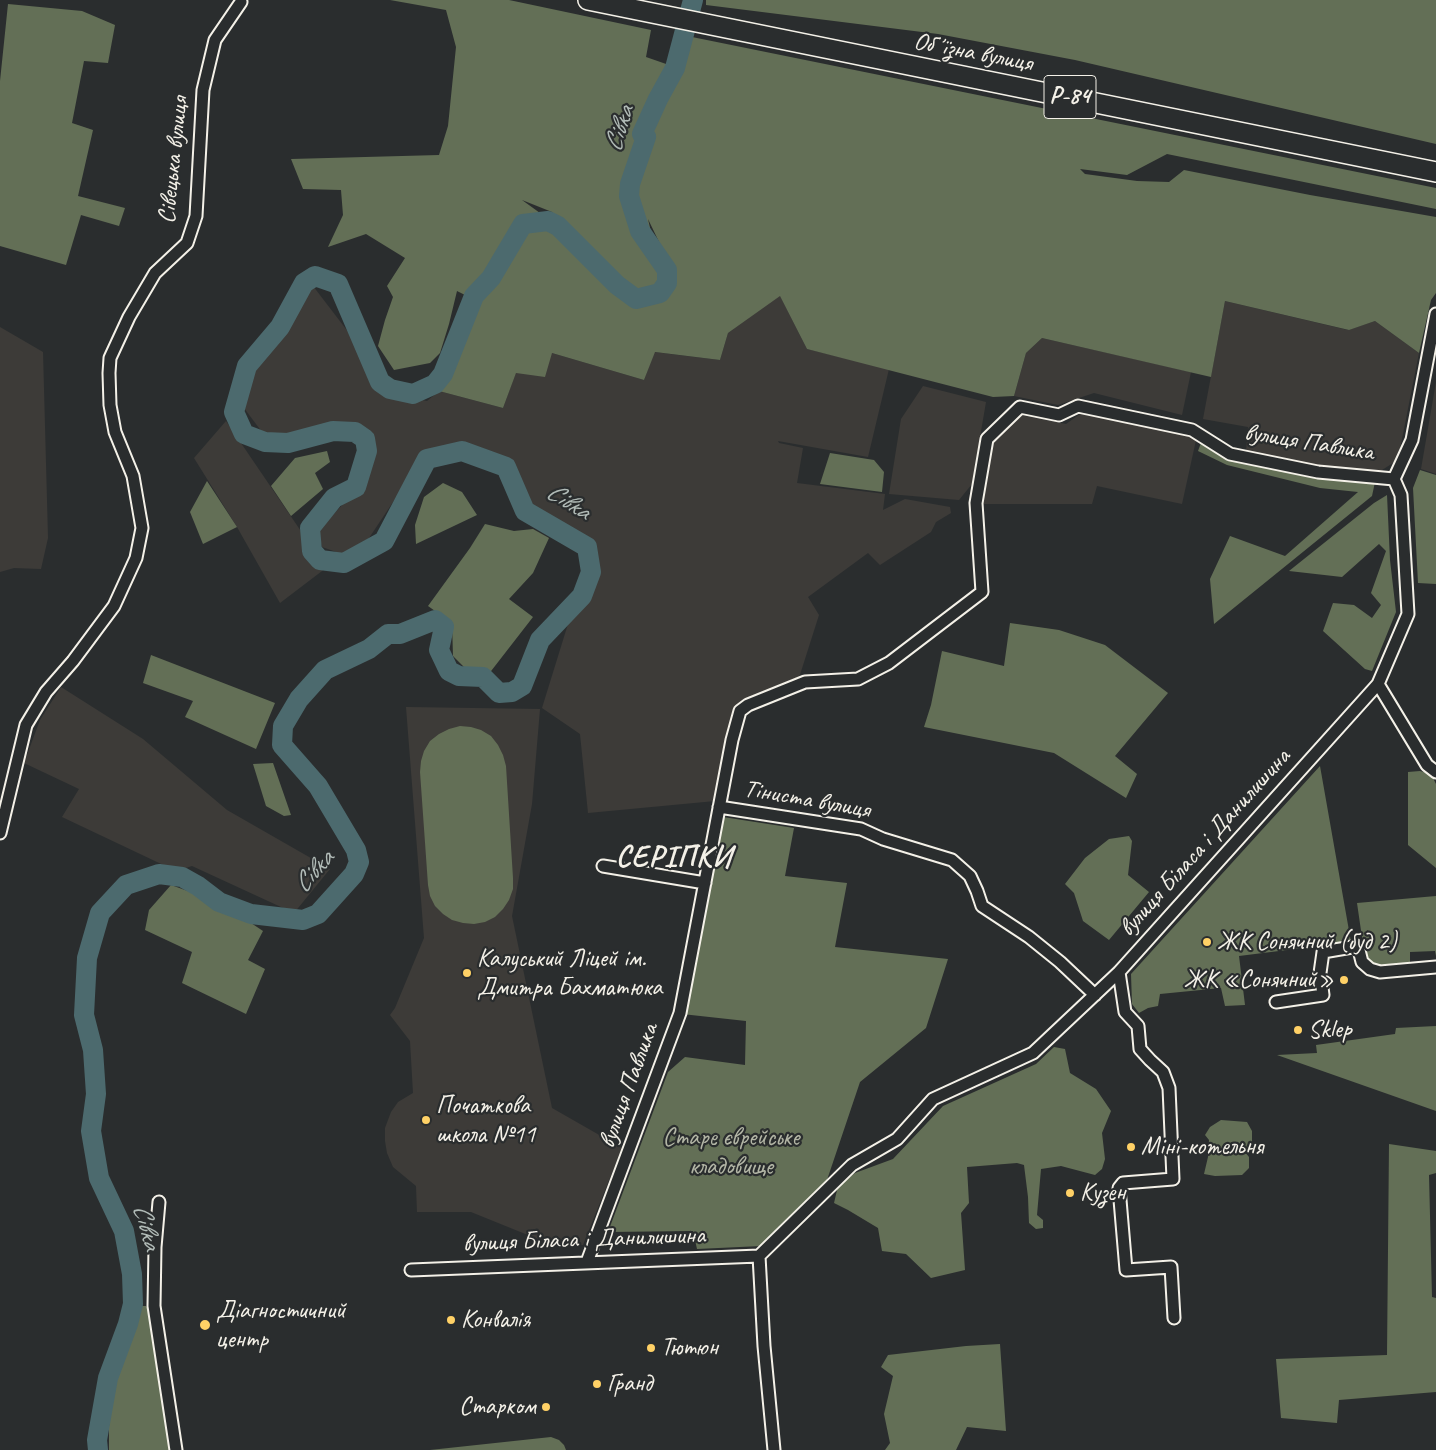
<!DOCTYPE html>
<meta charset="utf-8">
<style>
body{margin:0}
canvas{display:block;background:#2a2d2e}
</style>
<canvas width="1436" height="1450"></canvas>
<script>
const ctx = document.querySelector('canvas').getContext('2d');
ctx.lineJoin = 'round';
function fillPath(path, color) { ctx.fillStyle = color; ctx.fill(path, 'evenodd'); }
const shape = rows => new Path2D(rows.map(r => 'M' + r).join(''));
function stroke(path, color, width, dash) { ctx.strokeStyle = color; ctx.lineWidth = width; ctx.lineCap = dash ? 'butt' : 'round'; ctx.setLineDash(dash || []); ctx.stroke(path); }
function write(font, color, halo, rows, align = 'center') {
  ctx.font = font + ' Caveat,sans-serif'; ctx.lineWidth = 4.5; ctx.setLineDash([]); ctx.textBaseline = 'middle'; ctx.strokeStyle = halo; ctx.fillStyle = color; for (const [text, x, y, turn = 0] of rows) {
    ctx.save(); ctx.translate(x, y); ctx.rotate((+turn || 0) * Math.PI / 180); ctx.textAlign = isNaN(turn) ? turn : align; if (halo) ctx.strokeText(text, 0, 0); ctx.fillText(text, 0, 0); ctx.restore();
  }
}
fillPath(shape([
 [313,286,362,350,378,386,387,393,427,401,439,391,503,408,516,372,552,353,644,380,654,352,720,360,728,333,780,295,807,349,889,369,868,457,778,441,779,443,803,448,797,483,885,494,883,510,905,499,950,507,951,513,936,522,931,532,880,565,868,553,808,597,819,615,798,681,737,707,715,801,588,813,580,734,542,708,568,624,589,594,594,560,585,542,528,509,516,473,511,466,463,448,442,449,425,454,369,538,345,555,322,547,318,531,344,503,367,474,371,455,366,435,351,429,330,427,287,438,268,440,241,404,251,371,284,331],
 [1225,301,1348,330,1375,321,1419,353,1400,449,1393,463,1382,470,1372,473,1299,464,1246,452,1248,427,1203,419],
 [0,327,43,352,48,538,41,569,14,568,0,572],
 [1042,338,1191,372,1182,415,1094,393,1058,405,1014,396,1026,353],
 [1436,382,1436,474,1421,469],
 [923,386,986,402,972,484,959,500,889,494,901,419],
 [1083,412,1191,434,1196,440,1182,504,1097,486,1092,504,982,504,985,474,992,441,1020,415,1066,424],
 [226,421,326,568,280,603,237,527,194,458],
 [61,687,143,739,227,810,330,869,294,913,192,866,176,871,62,817,79,789,24,763,40,720],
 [406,707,540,709,532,804,512,916,552,1108,622,1148,583,1245,555,1246,471,1212,417,1212,416,1186,393,1167,387,1153,385,1141,385,1128,391,1112,398,1102,413,1093,410,1041,390,1015,395,1008,424,938]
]), '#3d3b38');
fillPath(shape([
 [390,0,509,0,651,30,646,57,669,65,646,112,656,117,680,71,692,37,1436,188,1436,209,1167,154,1127,175,1080,169,1085,174,1137,181,1169,182,1184,170,1310,195,1436,217,1436,293,1431,300,1419,353,1375,321,1349,330,1225,301,1211,377,1042,338,1026,353,1014,396,993,397,807,349,780,296,728,333,720,360,655,352,644,380,552,353,545,377,516,373,503,408,439,391,478,300,494,282,526,229,549,229,631,303,663,300,672,269,648,219,660,271,656,286,638,292,552,212,522,200,540,213,523,219,486,276,467,296,457,291,449,324,440,353,430,363,394,370,378,346,385,320,393,297,387,286,405,258,366,234,328,247,343,215,341,190,303,189,291,159,439,155,448,126,456,47,446,10],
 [706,0,1436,0,1436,144,1075,60,938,34,706,5],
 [8,4,82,11,115,25,108,63,84,61,72,123,93,130,78,196,125,208,119,226,81,215,66,265,0,246,0,81],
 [1201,443,1227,457,1375,482,1372,496,1214,624,1210,579,1230,536,1285,556,1358,492,1320,488,1227,465,1198,451],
 [327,451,330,462,315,473,323,489,291,516,271,486,295,458],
 [830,453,874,460,884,472,882,492,820,484],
 [1420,470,1436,475,1436,584,1418,583,1413,488],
 [207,481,237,527,203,544,190,512],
 [443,483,462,492,477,515,416,544,415,525,424,497],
 [1387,495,1390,560,1396,612,1372,671,1365,669,1323,631,1333,603,1354,605,1372,618,1381,605,1371,593,1386,551,1379,544,1342,577,1289,571,1374,503],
 [485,524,514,531,533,529,549,538,533,573,509,599,533,617,488,675,468,671,453,656,452,623,428,606,470,548],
 [1010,623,1059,630,1105,645,1168,693,1115,756,1137,774,1126,798,1054,753,924,727,931,705,942,651,1004,666],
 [151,655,275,703,256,749,185,717,193,701,143,683],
 [460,726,471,727,481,730,491,736,498,745,503,755,506,766,513,878,513,889,509,900,503,909,495,917,485,922,474,924,463,923,452,920,443,914,435,906,430,896,428,885,420,772,421,761,424,751,430,741,439,734,449,729],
 [273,763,291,815,284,816,266,806,253,764],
 [1320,766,1351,942,1239,956,1245,1005,1225,1006,1221,988,1160,994,1158,1006,1148,1008,1139,1013,1132,1004,1131,974],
 [1420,771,1431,774,1436,784,1436,868,1408,845,1408,772],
 [723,817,794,828,785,876,847,883,835,947,948,959,926,1028,860,1082,827,1180,761,1246,697,1249,693,1231,608,1232,668,1072,685,1057,745,1065,746,1021,682,1014],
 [1129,836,1132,841,1128,875,1149,892,1109,940,1083,921,1074,893,1065,884,1085,858,1109,839],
 [171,885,196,894,239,915,263,931,248,960,265,969,246,1014,182,983,192,952,145,930,149,910],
 [1436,896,1436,956,1435,951,1410,952,1410,962,1407,967,1373,966,1365,958,1357,903],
 [1436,1026,1436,1111,1277,1055,1317,1053,1316,1045,1395,1034,1396,1028],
 [1054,1047,1065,1049,1070,1073,1096,1089,1111,1111,1102,1133,1105,1159,1102,1169,1095,1175,1061,1166,1041,1169,1037,1215,1043,1220,1043,1228,1036,1229,1029,1223,1028,1197,1024,1165,1017,1163,967,1167,969,1203,961,1213,965,1270,931,1278,906,1254,882,1251,878,1228,848,1210,834,1203,838,1186,855,1173,893,1159,943,1106,1036,1064],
 [1221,1120,1247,1122,1252,1131,1252,1144,1248,1146,1245,1152,1249,1157,1249,1168,1242,1175,1215,1176,1204,1174,1208,1157,1209,1140,1205,1135,1210,1127],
 [1389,1144,1436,1151,1436,1173,1429,1175,1432,1297,1436,1298,1436,1392,1339,1400,1337,1423,1281,1418,1276,1359,1387,1355],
 [138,1306,146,1306,150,1312,171,1450,109,1450,109,1426,116,1380],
 [1000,1344,1006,1431,967,1427,956,1450,885,1450,890,1443,884,1414,893,1376,881,1367,888,1355,966,1346],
 [551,1437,559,1440,564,1445,566,1450,430,1450]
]), '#636f56');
stroke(shape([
 [98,1450,97,1440,108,1378,128,1324,133,1304,132,1274,124,1231,99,1178,91,1131,96,1094,93,1050,84,1015,87,958,100,913,126,885,159,874,182,877,198,886,219,902,251,914,303,920,318,914,354,874,359,862,356,850,318,786,282,745,283,726,299,699,325,670,369,649,388,634,400,634,435,620,444,627,439,650,449,671,459,676,483,677,499,693,512,692,522,686,540,640,582,596,591,572,587,547,525,511,506,467,462,451,427,459,384,541,344,563,320,560,312,551,310,528,334,498,356,487,367,451,365,439,355,432,333,431,288,443,265,442,244,434,234,412,247,366,280,327,304,283,315,276,338,284,380,382,390,389,413,394,435,384,443,374,474,296,491,278,523,224,548,221,558,226,617,285,636,299,660,293,667,283,667,270,640,231,629,196,630,184,646,137,642,134,658,99,675,68,693,0]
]), '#4c6a6e', 20);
const minor = shape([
 [1378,684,1427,765,1436,772],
 [719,807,861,829,883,839,952,860,970,876,977,891,982,906,1029,937,1060,962,1095,995],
 [0,833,26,725,46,692,73,661,114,606,136,558,142,528,133,476,115,432,110,405,109,373,110,358,129,317,155,273,187,243,196,216,203,90,215,40,241,2],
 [603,866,705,883],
 [1119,972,1125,1012,1138,1026,1140,1049,1150,1060,1163,1072,1169,1088,1173,1179,1123,1183,1119,1188,1126,1270,1171,1267,1174,1318],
 [1276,1002,1323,995,1320,973,1323,952,1358,946,1362,962,1370,969,1380,972,1436,967],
 [159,1202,155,1247,154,1306,176,1450],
 [587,1262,680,1013,732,740,740,711,748,705,805,682,858,679,889,663,982,592,976,503,987,439,1020,407,1059,415,1078,406,1192,430,1230,454,1318,472,1394,479],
 [411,1270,759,1256],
 [774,1450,764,1346,759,1256,852,1165,897,1139,933,1099,1033,1053,1119,972,1378,684,1408,614,1401,495,1394,479,1412,440,1436,314]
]);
const primary = shape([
 [588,0,1436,172]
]);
stroke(minor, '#f4f1e8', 15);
stroke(primary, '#f4f1e8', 22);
stroke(minor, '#2a2d2e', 11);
stroke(primary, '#2a2d2e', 19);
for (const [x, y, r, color] of [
 [1207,942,5,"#ffd166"],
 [467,973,5,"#ffd166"],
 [1344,980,5,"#ffd166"],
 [1298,1030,5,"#ffd166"],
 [426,1120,5,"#ffd166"],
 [1131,1147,5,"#ffd166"],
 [1070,1193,5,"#ffd166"],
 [451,1320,5,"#ffd166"],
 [205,1325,6,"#ffd166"],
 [651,1348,5,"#ffd166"],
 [597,1384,5,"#ffd166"],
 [546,1407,5,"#ffd166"]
]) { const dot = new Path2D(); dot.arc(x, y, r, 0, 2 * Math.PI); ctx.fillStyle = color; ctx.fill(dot); stroke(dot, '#2a2d2e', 2); }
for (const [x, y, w] of [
 [1070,97,52]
]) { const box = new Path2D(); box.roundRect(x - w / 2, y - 21.5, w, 43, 4); ctx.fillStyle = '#2a2d2e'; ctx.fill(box); stroke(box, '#f4f1e8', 1); }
write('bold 24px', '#f4f1e8', null, [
 ["Р-84",1070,97]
]);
write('25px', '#f4f1e8', '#2a2d2e', [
 ["Обʼїзна вулиця",973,53,11],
 ["Сівецька вулиця",174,160,-84],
 ["вулиця Павлика",1309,443,9],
 ["Тіниста вулиця",807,800,10],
 ["вулиця Біласа і Данилишина",1205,843,-48],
 ["вулиця Павлика",629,1086,-70],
 ["вулиця Біласа і Данилишина",584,1240,-2]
]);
write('25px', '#f4f1e8', '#2a2d2e', [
 ["ЖК Сонячний (буд 2)",1217,942],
 ["Калуський Ліцей ім.",477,959],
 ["Дмитра Бахматюка",477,988],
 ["ЖК «Сонячний»",1334,980,"right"],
 ["Sklep",1308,1030],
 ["Початкова",436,1106],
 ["школа №11",436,1135],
 ["Міні-котельня",1141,1147],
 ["Кузен",1080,1193],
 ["Діагностичний",216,1311],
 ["центр",216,1340],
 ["Конвалія",461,1320],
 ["Тютюн",661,1348],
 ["Гранд",607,1384],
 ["Старком",536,1407,"right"]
], 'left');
write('25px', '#b3b6a6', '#2a2d2e', [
 ["Старе єврейське",731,1138],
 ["кладовище",731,1167]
]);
write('italic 26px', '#b1bbb7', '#2a2d2e', [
 ["Сівка",620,129,-72],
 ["Сівка",568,502,32],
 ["Сівка",314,872,-48],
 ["Сівка",146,1227,75]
]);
ctx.letterSpacing = '1px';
write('bold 30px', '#f4f1e8', '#2a2d2e', [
 ["СЕРІПКИ",674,858]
]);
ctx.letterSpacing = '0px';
</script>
